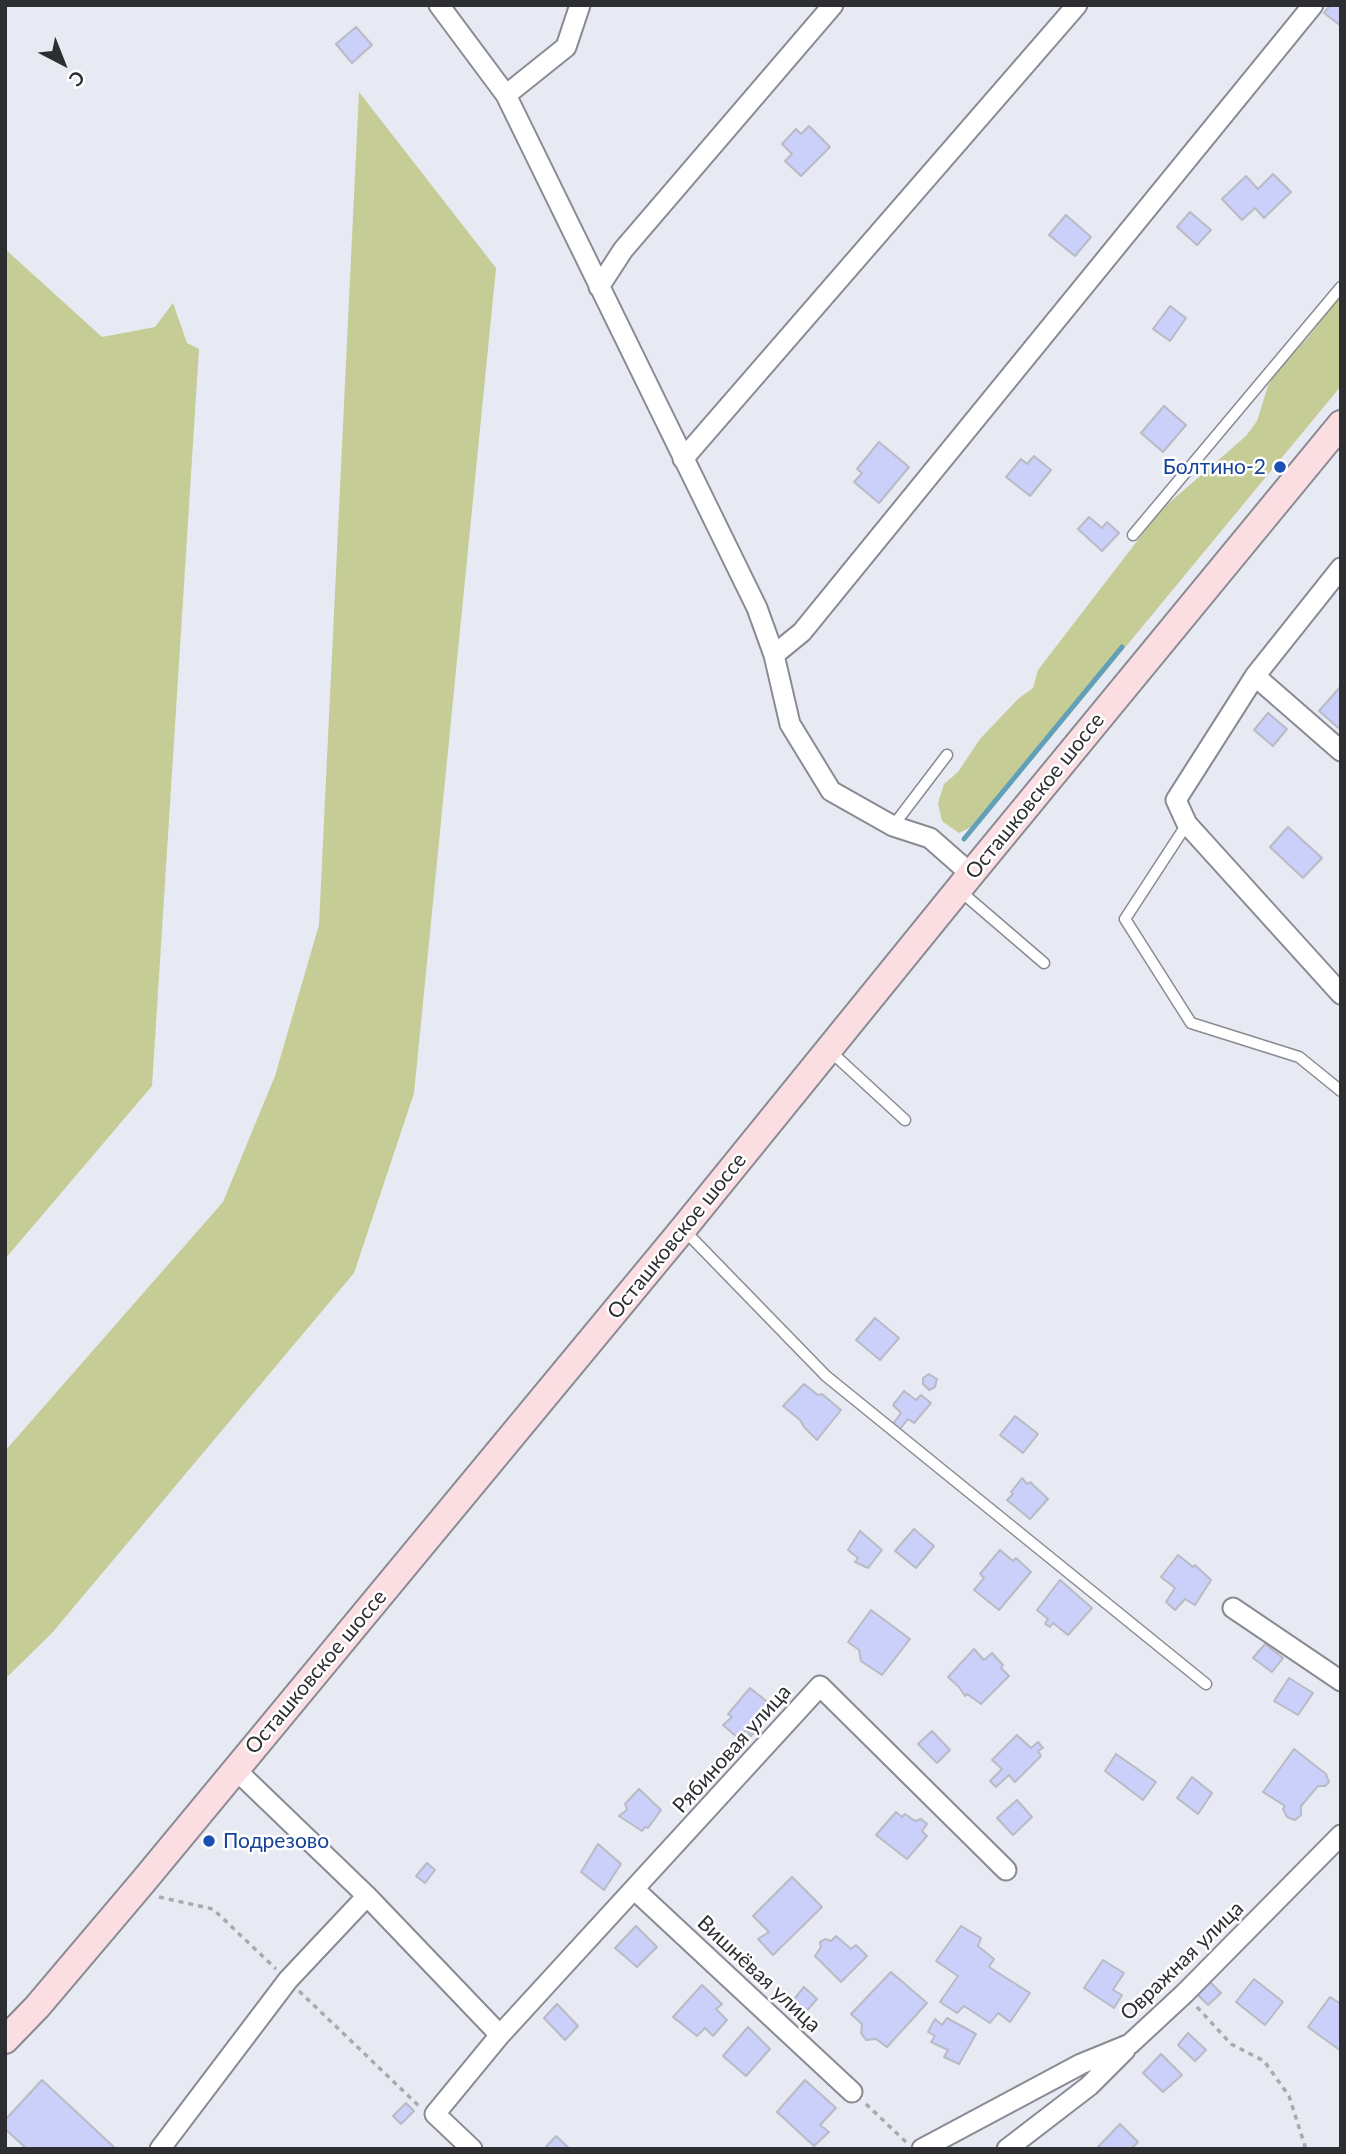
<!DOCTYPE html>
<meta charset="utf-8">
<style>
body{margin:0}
#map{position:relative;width:1346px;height:2154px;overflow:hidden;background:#e7e9f3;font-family:Lato,sans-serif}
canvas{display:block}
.frame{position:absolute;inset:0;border:7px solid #2d2e32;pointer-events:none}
.north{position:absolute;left:28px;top:28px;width:70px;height:70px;-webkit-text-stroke:5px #fff;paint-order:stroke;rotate:138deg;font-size:19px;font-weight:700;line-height:28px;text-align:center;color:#2d2e32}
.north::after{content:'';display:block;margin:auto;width:24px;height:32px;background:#2d2e32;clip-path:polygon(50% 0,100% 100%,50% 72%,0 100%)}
</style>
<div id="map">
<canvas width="1346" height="2154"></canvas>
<div class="frame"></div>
<div class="north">С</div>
</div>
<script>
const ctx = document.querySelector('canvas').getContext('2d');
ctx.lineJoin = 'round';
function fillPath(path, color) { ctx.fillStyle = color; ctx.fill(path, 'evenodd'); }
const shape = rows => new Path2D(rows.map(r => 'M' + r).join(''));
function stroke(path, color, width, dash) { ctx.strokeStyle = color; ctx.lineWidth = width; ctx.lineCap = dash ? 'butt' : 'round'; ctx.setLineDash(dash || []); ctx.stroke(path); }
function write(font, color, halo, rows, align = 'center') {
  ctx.font = font + ' Lato,sans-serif'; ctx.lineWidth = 5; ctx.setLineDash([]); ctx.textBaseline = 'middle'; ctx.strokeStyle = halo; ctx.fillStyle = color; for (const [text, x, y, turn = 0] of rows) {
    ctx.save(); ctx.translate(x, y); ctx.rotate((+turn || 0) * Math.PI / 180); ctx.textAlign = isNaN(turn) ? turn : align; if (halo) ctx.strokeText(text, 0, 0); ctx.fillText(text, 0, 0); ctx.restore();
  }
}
fillPath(shape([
 [359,92,496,268,414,1093,354,1273,52,1633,5,1679,5,1451,223,1202,275,1076,319,925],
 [5,249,102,337,155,327,173,303,187,343,199,349,152,1086,5,1259],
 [1341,293,1341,386,981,822,959,833,942,821,938,803,944,784,958,772,980,739,1018,699,1033,688,1038,670,1161,510,1246,436,1257,421,1268,386,1288,350,1305,341,1317,326,1323,309]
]), '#c5cc95');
stroke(shape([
 [964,839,1122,647]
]), '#629fb9', 5);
const building = shape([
 [1330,5,1341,5,1341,26,1324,13,1330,5],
 [356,27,372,45,352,63,336,44,356,27],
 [809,126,830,147,801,176,785,161,792,154,782,144,796,129,801,134,809,126],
 [1273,174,1291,192,1264,218,1255,208,1242,220,1222,199,1246,176,1258,189,1273,174],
 [1190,212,1211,230,1197,245,1177,227,1190,212],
 [1066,215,1091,237,1075,256,1049,235,1066,215],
 [1170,306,1186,318,1170,341,1153,329,1170,306],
 [1164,406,1186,425,1163,452,1141,433,1164,406],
 [879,442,909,467,879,503,854,482,862,473,857,469,879,442],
 [1034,456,1051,470,1030,496,1006,477,1021,459,1027,464,1034,456],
 [1089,517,1102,528,1107,522,1119,533,1102,551,1078,529,1089,517],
 [1341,686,1341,730,1319,711,1341,686],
 [1268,713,1287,729,1273,746,1254,730,1268,713],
 [1288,827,1322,858,1303,878,1270,847,1288,827],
 [875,1318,899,1338,880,1360,856,1340,875,1318],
 [929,1374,937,1379,935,1387,929,1390,923,1384,923,1378,929,1374],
 [804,1384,818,1395,822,1394,841,1410,817,1440,804,1427,800,1420,783,1406,804,1384],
 [904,1391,916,1400,921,1395,931,1403,914,1423,908,1419,900,1429,893,1424,901,1413,893,1405,904,1391],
 [1015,1416,1038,1434,1023,1453,1000,1435,1015,1416],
 [1022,1478,1027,1484,1030,1482,1048,1499,1030,1519,1007,1500,1013,1494,1011,1492,1022,1478],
 [914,1529,934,1546,916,1568,895,1551,914,1529],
 [860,1531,882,1550,868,1568,855,1562,858,1558,848,1550,860,1531],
 [1000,1550,1013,1561,1016,1558,1031,1572,999,1610,974,1590,984,1578,980,1574,1000,1550],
 [1178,1555,1193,1567,1195,1565,1211,1580,1195,1605,1185,1599,1175,1610,1166,1602,1175,1588,1161,1577,1178,1555],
 [1060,1580,1092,1608,1068,1635,1053,1623,1050,1627,1045,1624,1048,1619,1037,1610,1060,1580],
 [871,1610,910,1639,882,1675,861,1661,859,1650,848,1642,871,1610],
 [1265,1644,1283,1658,1272,1672,1253,1658,1265,1644],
 [974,1649,984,1660,992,1653,1003,1665,1001,1668,1009,1676,981,1704,967,1694,965,1696,959,1687,948,1677,974,1649],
 [1289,1678,1313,1693,1298,1715,1274,1701,1289,1678],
 [750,1688,775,1708,751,1736,746,1730,738,1738,723,1725,732,1717,728,1714,750,1688],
 [932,1731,950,1750,937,1763,918,1744,932,1731],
 [1017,1735,1031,1748,1038,1742,1043,1748,1038,1751,1041,1756,1015,1782,1009,1775,996,1787,990,1781,1002,1769,992,1760,1017,1735],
 [1294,1749,1326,1774,1329,1782,1325,1786,1318,1786,1301,1806,1301,1815,1295,1820,1287,1817,1283,1809,1285,1806,1263,1792,1294,1749],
 [1116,1754,1156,1782,1143,1800,1105,1771,1116,1754],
 [1192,1777,1212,1793,1198,1814,1177,1798,1192,1777],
 [639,1789,661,1810,648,1828,645,1827,642,1831,619,1816,627,1810,625,1804,639,1789],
 [1017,1800,1032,1817,1013,1835,997,1818,1017,1800],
 [896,1812,902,1817,905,1814,915,1821,921,1819,927,1824,922,1831,927,1836,907,1859,876,1835,896,1812],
 [598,1844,621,1864,604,1890,581,1872,598,1844],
 [427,1863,435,1870,425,1883,416,1876,427,1863],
 [792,1877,822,1907,773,1955,758,1939,769,1932,753,1916,792,1877],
 [636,1926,657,1947,637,1967,615,1948,636,1926],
 [961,1926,981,1938,978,1946,994,1959,989,1967,1030,1993,1010,2022,998,2013,990,2023,964,2006,957,2013,940,2002,958,1976,936,1961,961,1926],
 [836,1936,851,1949,856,1945,867,1956,841,1982,815,1956,821,1947,820,1942,825,1939,831,1941,836,1936],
 [1103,1960,1124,1973,1113,1990,1122,1995,1114,2008,1084,1988,1103,1960],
 [891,1972,927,2003,887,2047,876,2039,866,2040,861,2033,862,2024,851,2014,891,1972],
 [1207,1979,1221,1993,1208,2005,1195,1992,1207,1979],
 [1254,1979,1283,2002,1265,2025,1236,2002,1254,1979],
 [702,1985,722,2004,716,2009,727,2020,713,2036,705,2028,697,2036,673,2017,702,1985],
 [804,1987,817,1999,804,2014,791,2003,804,1987],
 [1330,1997,1341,2004,1341,2051,1308,2027,1330,1997],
 [557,2004,578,2026,565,2040,544,2018,557,2004],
 [947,2018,976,2034,959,2064,944,2057,948,2050,931,2042,935,2036,928,2032,935,2019,942,2025,947,2018],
 [748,2027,770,2049,746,2076,723,2056,748,2027],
 [1188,2033,1206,2050,1195,2061,1178,2045,1188,2033],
 [1161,2054,1182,2075,1163,2092,1143,2073,1161,2054],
 [42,2080,116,2149,27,2149,5,2129,5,2120,42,2080],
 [805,2080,836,2108,820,2125,829,2132,814,2146,777,2112,805,2080],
 [406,2103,414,2111,401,2124,393,2116,406,2103],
 [1120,2124,1138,2142,1131,2149,1096,2149,1120,2124],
 [556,2136,570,2149,544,2149,556,2136]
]);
fillPath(building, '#cad0fa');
stroke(building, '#b8bac4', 2);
const lane = shape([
 [1133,535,1341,287],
 [1187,824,1125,919,1191,1023,1299,1057,1341,1091],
 [893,826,947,755],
 [959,890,1044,963],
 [829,1050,905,1120],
 [684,1230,826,1376,1206,1684]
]);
const street = shape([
 [439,5,506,95,757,608,774,655,790,724,831,791,893,826,930,838,971,874],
 [506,95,566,47,580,5],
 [599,287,623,250,833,5],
 [683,459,1077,5],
 [1341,568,1255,676,1176,800,1187,824,1341,994],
 [774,655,802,632,1313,5],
 [1255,676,1341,751],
 [1233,1608,1341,1681],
 [235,1769,367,1896,500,2035],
 [635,1890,852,2092],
 [160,2149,288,1980,367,1896],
 [472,2149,435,2114,500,2035,820,1686,1006,1870],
 [922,2149,1081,2064,1130,2044,1185,1993,1341,1835],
 [1007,2149,1089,2086,1125,2050]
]);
const secondary = shape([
 [5,2040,37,2007,142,1883,683,1229,971,874,1341,424]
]);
stroke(lane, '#898a93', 13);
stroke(street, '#898a93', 23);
stroke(secondary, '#898a93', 30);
stroke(shape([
 [159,1897,213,1909,276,1969],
 [299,1991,420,2107],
 [1197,2007,1231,2044,1264,2061,1289,2096,1305,2146,1302,2149],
 [866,2104,906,2142]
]), '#a8aab1', 3.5, [5, 5]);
stroke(lane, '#fff', 10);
stroke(street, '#fff', 19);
stroke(secondary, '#fadee1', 26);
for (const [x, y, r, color] of [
 [1280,467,7,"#1a4fb4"],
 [209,1841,7,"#1a4fb4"]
]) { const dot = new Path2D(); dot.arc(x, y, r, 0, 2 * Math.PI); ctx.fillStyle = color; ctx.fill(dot); stroke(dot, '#fff', 2.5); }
write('21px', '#164399', '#fff', [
 ["Болтино-2",1266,467],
 ["Подрезово",223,1841,"left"]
], 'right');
write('21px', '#2d2e32', '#fff', [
 ["Осташковское шоссе",1035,796,-51],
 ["Осташковское шоссе",677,1236,-51],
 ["Осташковское шоссе",316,1672,-50],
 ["Рябиновая улица",732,1749,-48],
 ["Овражная улица",1182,1961,-44],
 ["Вишнёвая улица",759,1974,43]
]);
</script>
